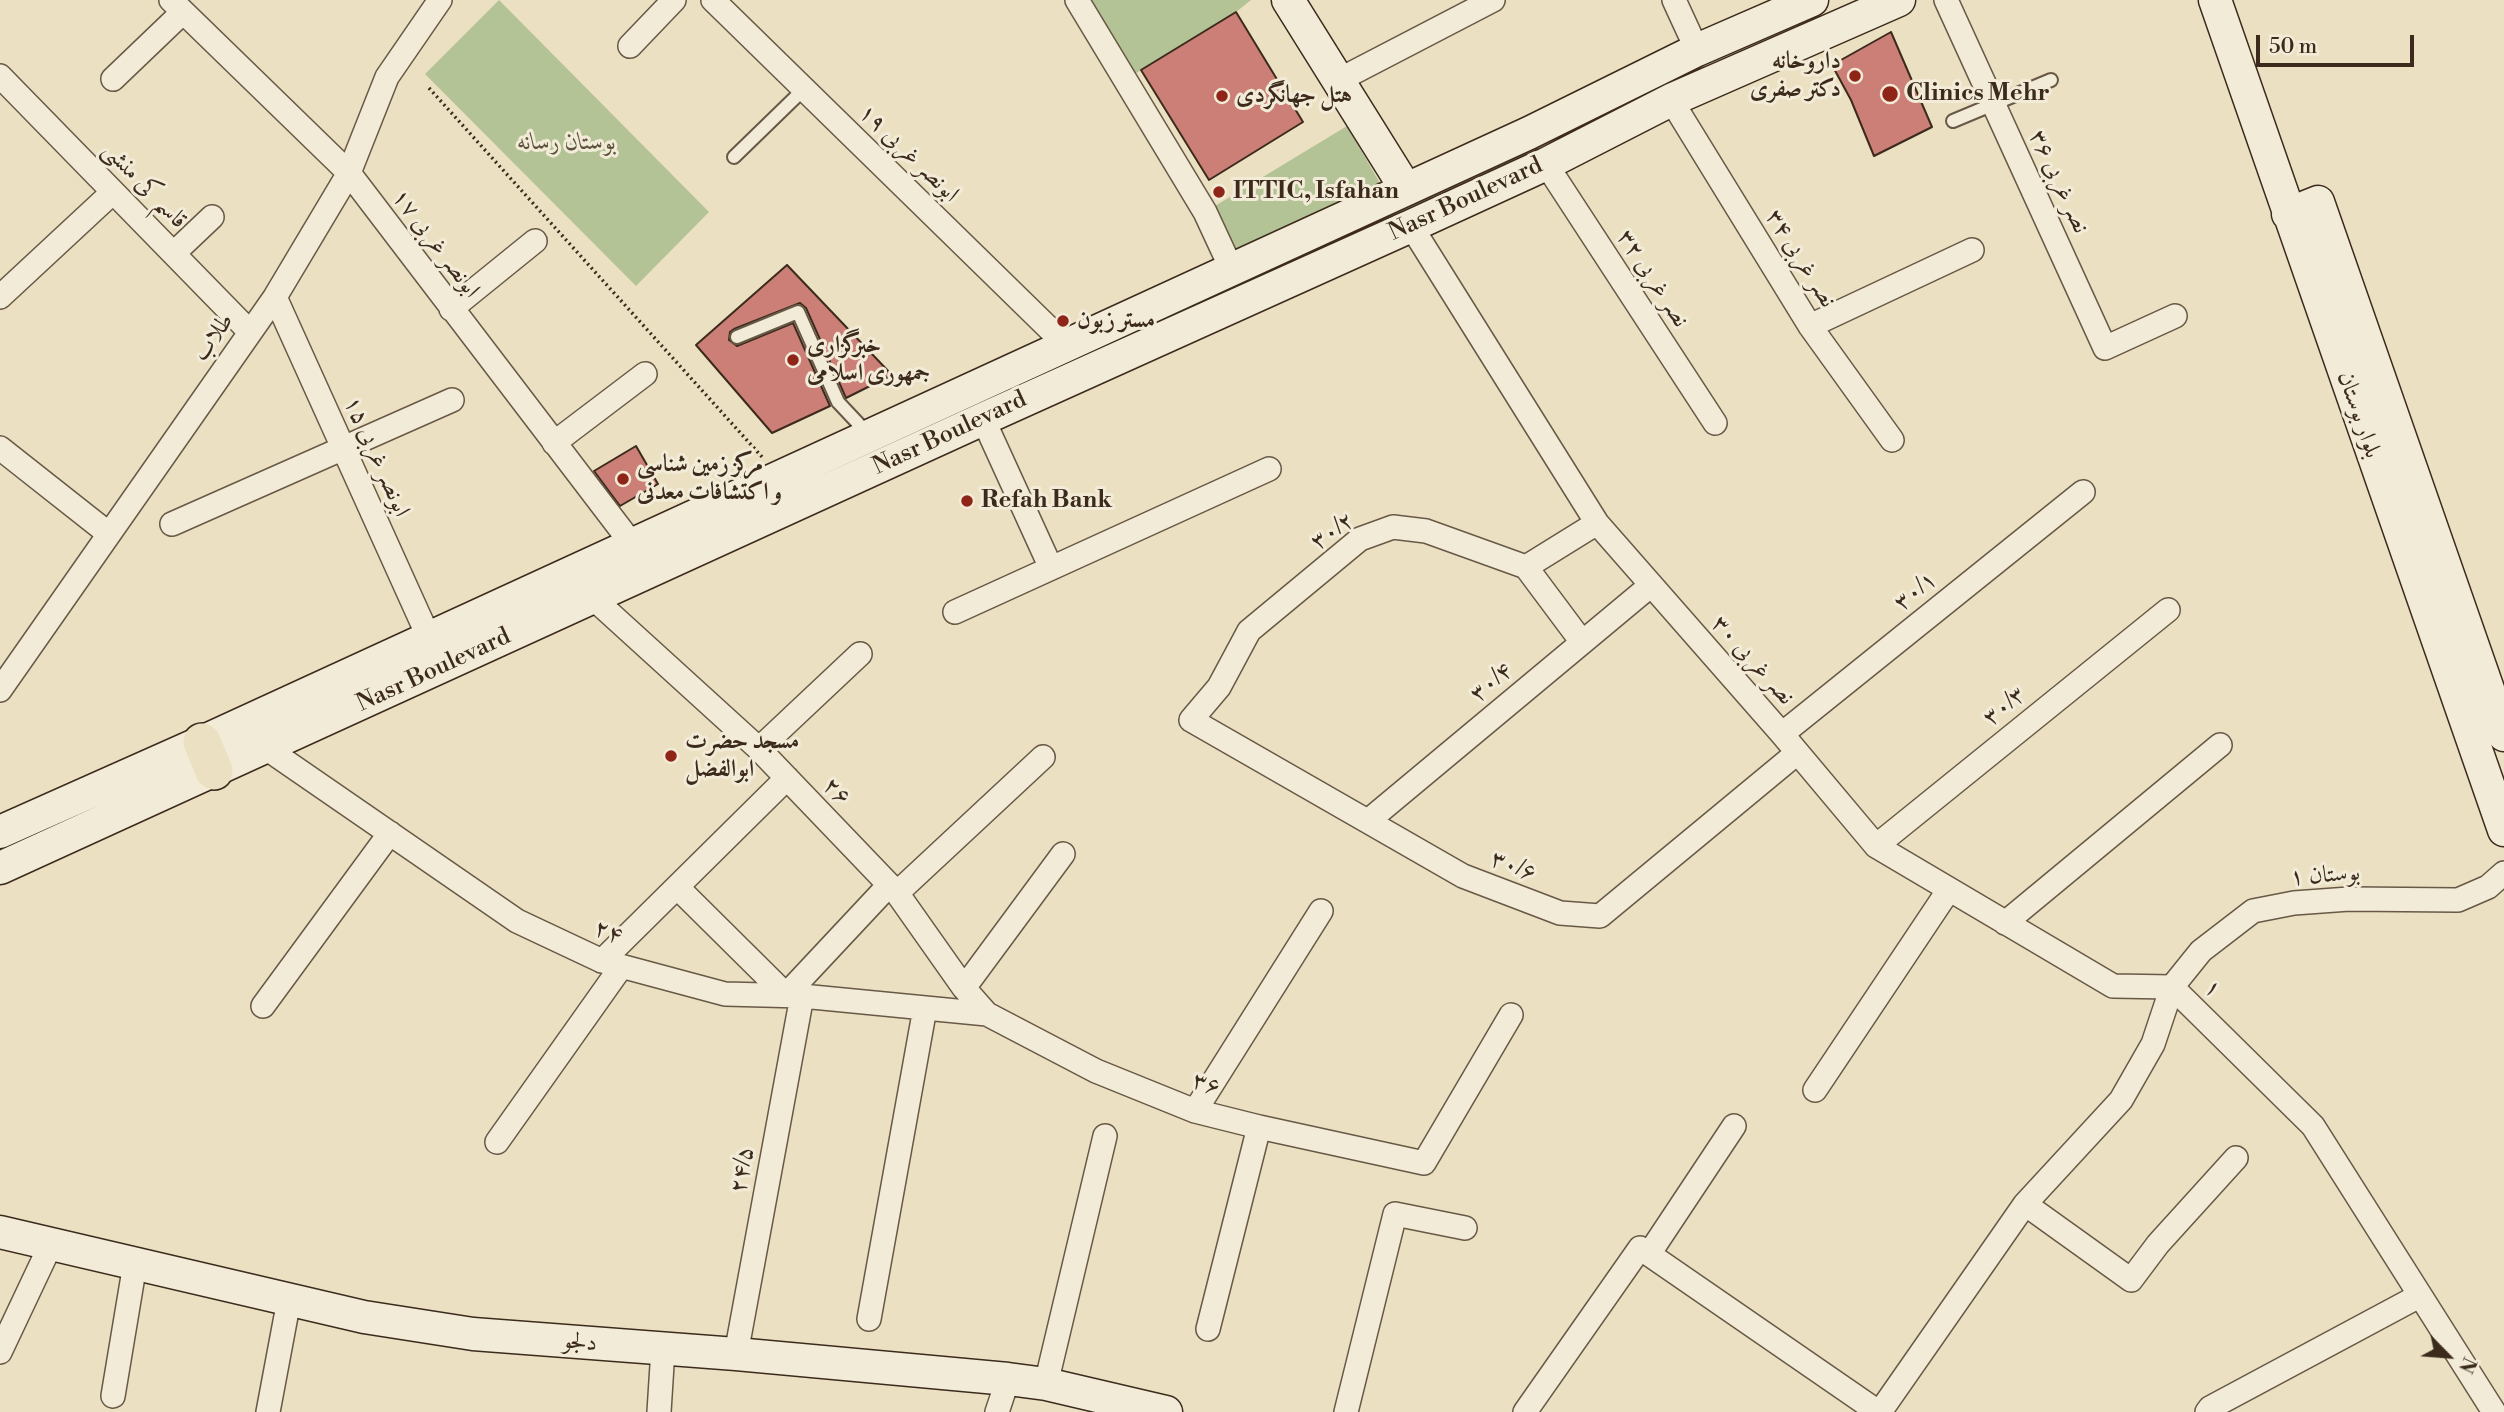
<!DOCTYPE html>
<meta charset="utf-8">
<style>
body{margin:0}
#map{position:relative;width:2504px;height:1412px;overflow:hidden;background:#ebe0c2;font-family:"Libre Bodoni",serif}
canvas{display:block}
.north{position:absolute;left:2413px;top:1321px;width:70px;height:70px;-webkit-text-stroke:5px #f2ebd7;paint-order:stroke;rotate:115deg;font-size:19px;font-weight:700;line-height:28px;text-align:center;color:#3c2b1d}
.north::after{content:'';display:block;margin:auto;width:24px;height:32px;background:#3c2b1d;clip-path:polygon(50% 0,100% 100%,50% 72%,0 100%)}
.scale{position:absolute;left:2256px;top:35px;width:158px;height:32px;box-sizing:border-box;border:4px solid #3c2b1d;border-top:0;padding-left:9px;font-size:21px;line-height:24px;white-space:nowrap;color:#3c2b1d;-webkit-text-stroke:5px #f2ebd7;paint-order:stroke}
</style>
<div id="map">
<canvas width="2504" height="1412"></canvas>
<div class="north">N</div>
<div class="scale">50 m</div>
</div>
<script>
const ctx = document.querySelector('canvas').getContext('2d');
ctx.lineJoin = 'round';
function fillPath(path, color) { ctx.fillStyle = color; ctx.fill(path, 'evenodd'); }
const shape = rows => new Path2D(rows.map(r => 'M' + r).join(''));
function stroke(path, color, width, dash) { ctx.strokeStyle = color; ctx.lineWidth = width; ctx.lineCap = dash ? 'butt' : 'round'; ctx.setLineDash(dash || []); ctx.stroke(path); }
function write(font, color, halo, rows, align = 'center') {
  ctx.font = font + ' "Libre Bodoni",Amiri,serif'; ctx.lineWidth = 6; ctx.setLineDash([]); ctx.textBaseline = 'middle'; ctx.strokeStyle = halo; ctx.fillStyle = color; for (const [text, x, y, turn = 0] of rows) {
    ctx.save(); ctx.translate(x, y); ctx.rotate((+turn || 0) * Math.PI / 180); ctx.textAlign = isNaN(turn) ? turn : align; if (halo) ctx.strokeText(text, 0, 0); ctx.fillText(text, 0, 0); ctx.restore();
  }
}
fillPath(shape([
 [499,0,709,212,636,286,425,74],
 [1077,0,1251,0,1236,12,1125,80],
 [1347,126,1388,197,1231,268,1205,212]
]), '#b4c396');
const building = shape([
 [1236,12,1303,122,1209,180,1141,70,1236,12],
 [1891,32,1932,127,1874,156,1851,100,1832,65,1891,32],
 [787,265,892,375,846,398,806,308,800,303,734,329,730,332,729,340,737,346,793,323,830,406,772,433,696,345,787,265],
 [636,446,658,484,620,506,594,471,636,446]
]);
fillPath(building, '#cb7f77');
stroke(building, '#3c2b1d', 2);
const lane = shape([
 [1953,121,2051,80],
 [734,157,804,89],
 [737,337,798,312,838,402,869,435]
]);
const street = shape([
 [171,0,349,173,632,544],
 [713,0,1066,345],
 [1077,0,1205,212,1231,268],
 [1674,0,1697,50],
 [1946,0,2105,348,2175,316],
 [630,46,674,0],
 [0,76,250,332],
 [113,79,183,12],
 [1339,80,1493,0],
 [1671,100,1810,326,1892,440],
 [1546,164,1715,423],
 [1411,226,1597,523,1782,734,1876,846,2113,986,2172,987],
 [174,253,212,217],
 [0,297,113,192],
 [275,297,429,638],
 [451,309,535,241],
 [1810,326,1972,250],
 [983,419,1051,568],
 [554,443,645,374],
 [0,448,109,534],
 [1597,523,1526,567,1426,531,1393,527,1360,539,1249,631,1219,687,1191,720,1463,876,1560,913,1600,916,1797,753],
 [172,524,452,400],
 [1526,567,1582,642],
 [593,598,759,749,897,893,964,988,987,1014,1096,1071,1195,1111,1259,1127,1424,1163,1511,1015],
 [955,612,1269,469],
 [0,690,275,297,349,173,387,77,440,0],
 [1782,734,2083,492],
 [266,748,517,921,602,961,725,994,802,996,987,1014],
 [759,749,860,654],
 [1368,821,1650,586],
 [1876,846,2168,610],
 [677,887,786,995,889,885],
 [897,893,1043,757],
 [2005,923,2220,745],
 [602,961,787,778],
 [2172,987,2313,1126,2494,1412],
 [964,988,1063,854],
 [263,1006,390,833],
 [1815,1090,1948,891],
 [1195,1111,1321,911],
 [497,1142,621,967],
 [2025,1204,2131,1280,2158,1244,2236,1158],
 [1649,1254,1734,1126],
 [869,1319,925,1008],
 [1208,1329,1259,1127],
 [0,1352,51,1244],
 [736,1354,802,996],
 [1046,1384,1105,1136],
 [113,1396,135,1264],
 [268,1412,289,1300],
 [659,1412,663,1349],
 [997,1412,1008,1379],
 [1346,1412,1395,1214,1465,1228],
 [1525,1412,1640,1248,1878,1412],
 [1880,1412,2025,1204,2121,1100,2153,1044,2172,987,2201,951,2253,911,2294,903,2349,899,2458,900,2488,887,2504,873],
 [2207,1412,2210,1408,2419,1296]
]);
const secondary = shape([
 [1288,0,1406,189],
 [2215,0,2504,830],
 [2288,214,2318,202,2504,735],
 [0,832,202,742,1529,133,1697,50,1812,0],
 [0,868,983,419,1411,226,1546,164,1671,100,1899,0],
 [0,1232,364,1317,473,1334,736,1354,1008,1379,1046,1384,1166,1412]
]);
const primary = shape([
 [202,742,214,771]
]);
stroke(lane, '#685846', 16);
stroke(street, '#685846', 26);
stroke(secondary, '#3c2b1d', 35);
stroke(primary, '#3c2b1d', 40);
stroke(shape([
 [429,88,763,458]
]), '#3c2b1d', 3.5, [2, 3.5]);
stroke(lane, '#f2ebd7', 12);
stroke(street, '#f2ebd7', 23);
stroke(secondary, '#f2ebd7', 32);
stroke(primary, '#ebe0c2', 37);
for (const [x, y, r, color] of [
 [1855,76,7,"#8f2418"],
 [1890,94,9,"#8f2418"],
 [1222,96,7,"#8f2418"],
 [1219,192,7,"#8f2418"],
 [1063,321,7,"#8f2418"],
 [793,360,7,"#8f2418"],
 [623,479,7,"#8f2418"],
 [967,501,7,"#8f2418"],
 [671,756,7,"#8f2418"]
]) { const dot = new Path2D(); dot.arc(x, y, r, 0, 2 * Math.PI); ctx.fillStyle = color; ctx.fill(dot); stroke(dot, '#f2ebd7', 2.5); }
write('bold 24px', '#3c2b1d', '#f2ebd7', [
 ["داروخانه",1841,62,"right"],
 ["دکتر صفری",1841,90,"right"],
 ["Clinics Mehr",1906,94],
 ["هتل جهانگردی",1236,96],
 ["ITTIC, Isfahan",1233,192],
 ["مستر زبون",1077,321],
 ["خبرگزاری",807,346],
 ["جمهوری اسلامی",807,374],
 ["مرکز زمین شناسی",637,465],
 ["و اکتشافات معدنی",637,493],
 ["Refah Bank",981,501],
 ["مسجد حضرت",685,742],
 ["ابوالفضل",685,770]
], 'left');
write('italic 24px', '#5a513b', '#f2ebd7', [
 ["بوستان رسانه",567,143]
]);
write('24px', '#3c2b1d', '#f2ebd7', [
 ["ابونصر غربی ۱۹",908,154,44],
 ["نصر غربی ۳۶",2058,182,65],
 ["قاسم کی منشی",144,186,46],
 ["Nasr Boulevard",1466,200,-25],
 ["ابونصر غربی ۱۷",435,244,53],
 ["نصر غربی ۳۴",1800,259,58],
 ["نصر غربی ۳۲",1652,279,57],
 ["طلاب",214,338,-55],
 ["بلوار بوستان",2358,415,71],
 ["Nasr Boulevard",950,434,-25],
 ["ابونصر غربی ۱۵",376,457,66],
 ["۳۰/۲",1333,532,-35],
 ["۳۰/۱",1916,592,-39],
 ["نصر غربی ۳۰",1752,661,48],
 ["Nasr Boulevard",434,671,-25],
 ["۳۰/۴",1492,683,-40],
 ["۳۰/۳",2005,707,-39],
 ["۲۶",836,792,46],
 ["۳۰/۶",1513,867,21],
 ["بوستان ۱",2325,876,-4],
 ["۲۴",608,933,21],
 ["۱",2212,989,45],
 ["۳۶",1206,1085,18],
 ["۲۴/۵",743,1170,-80],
 ["دلجو",580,1343,5]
]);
</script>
